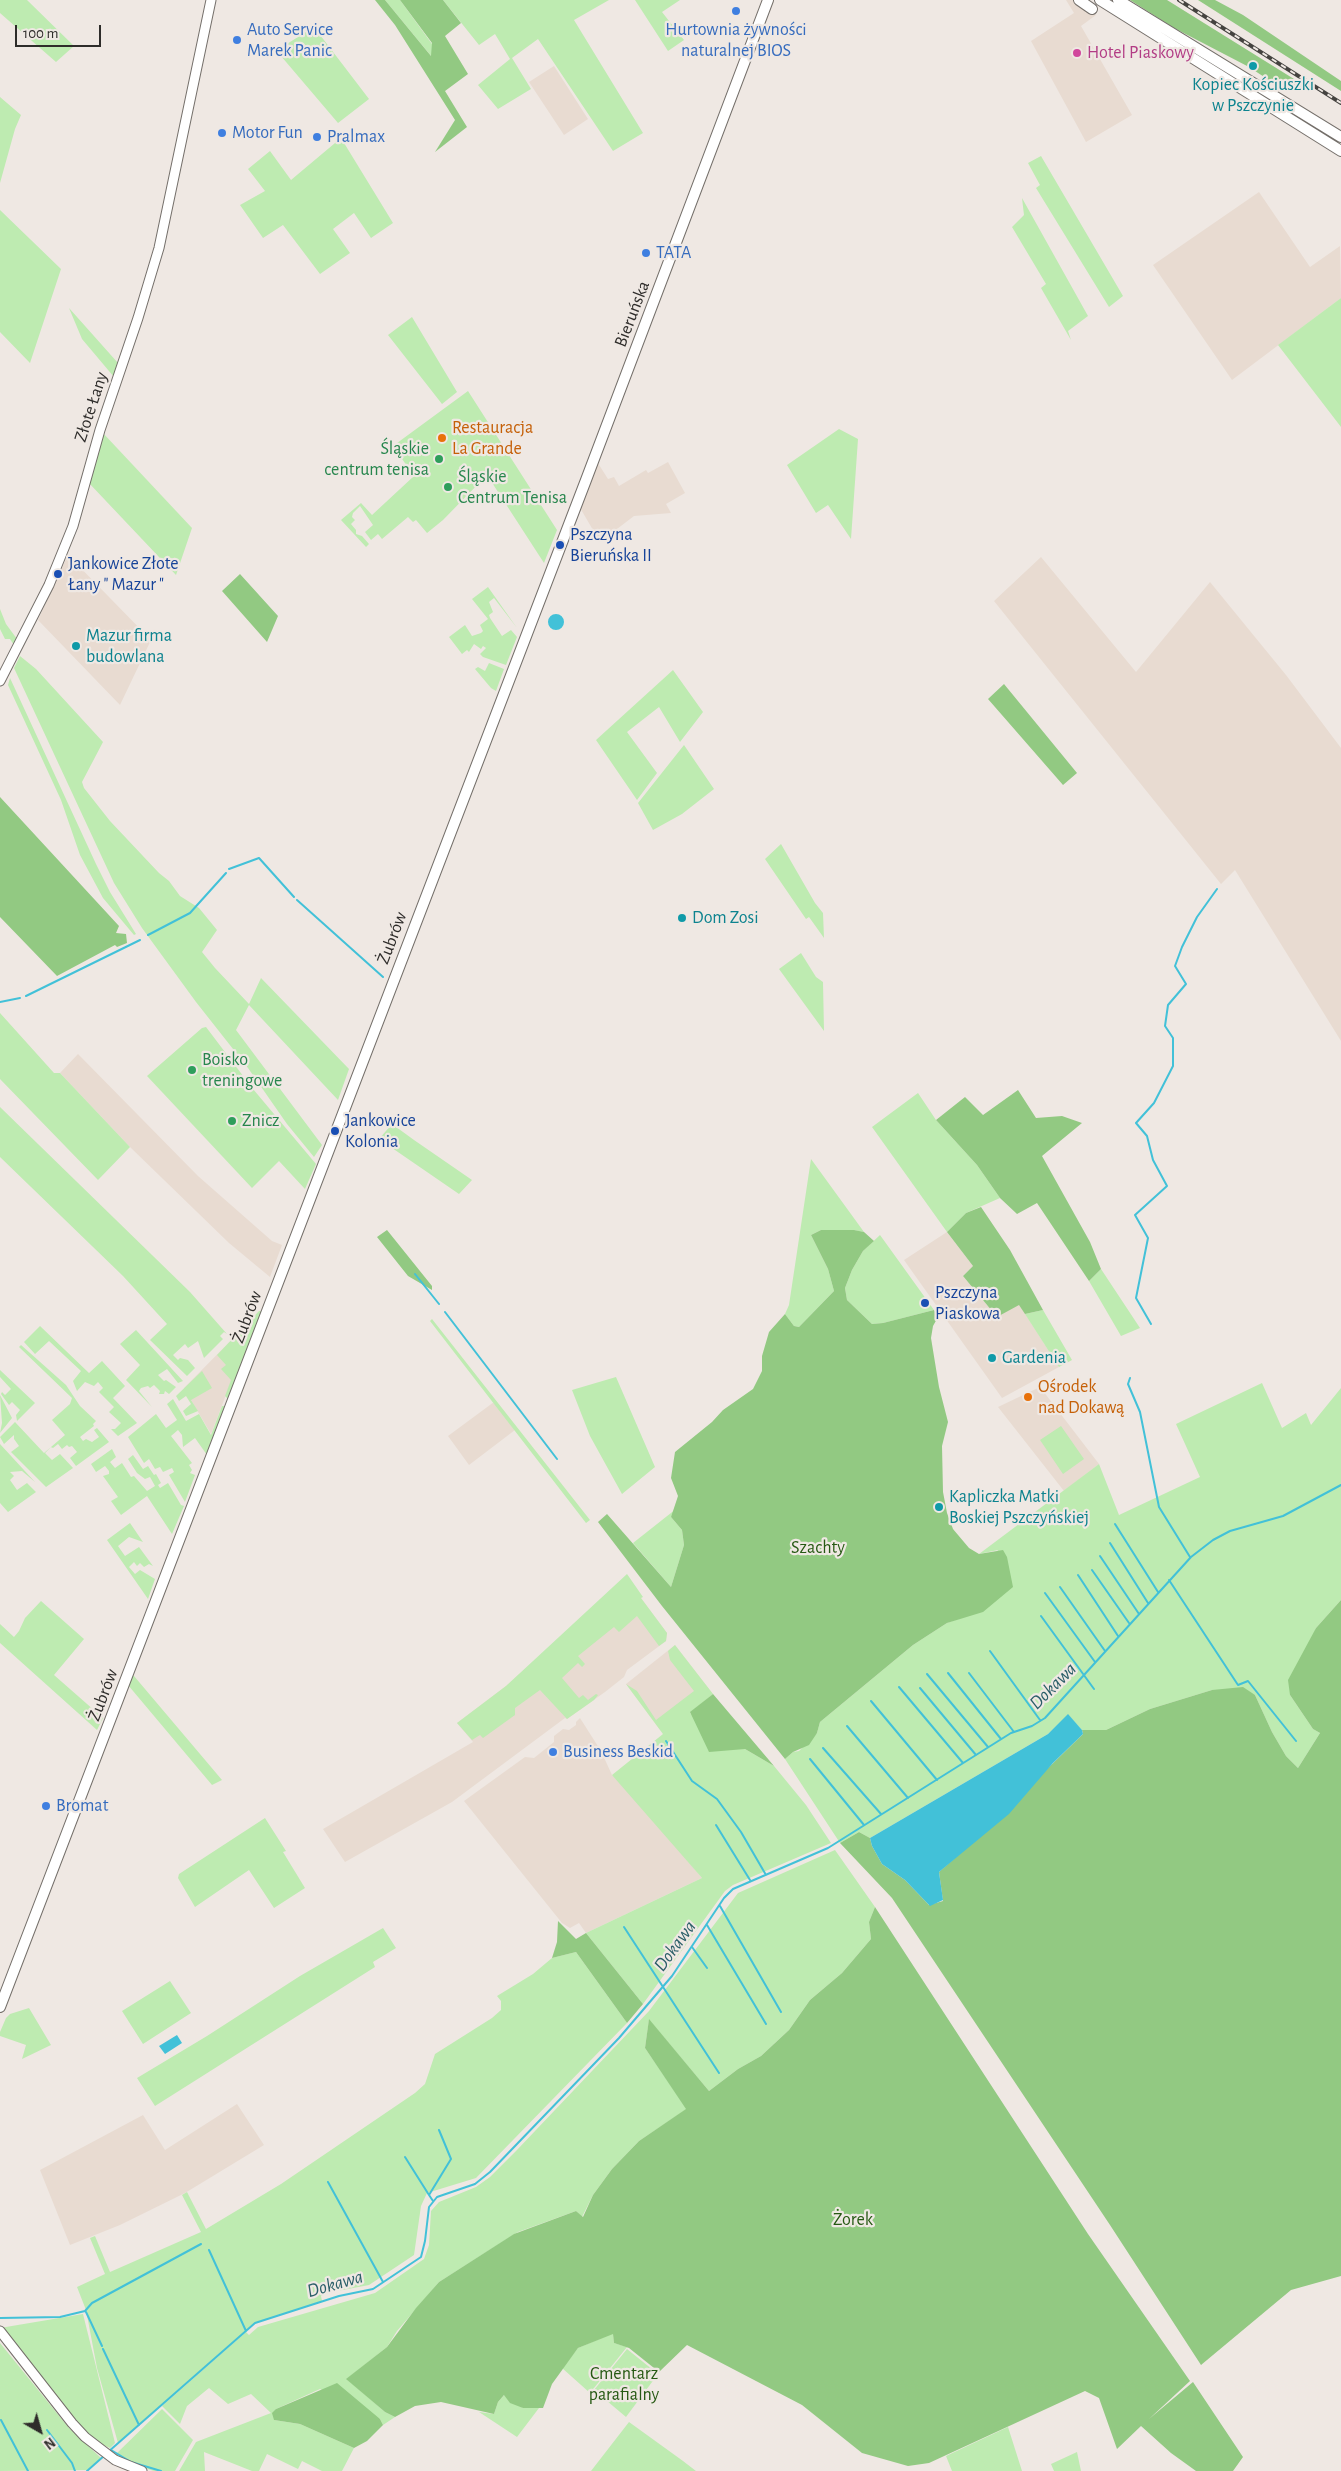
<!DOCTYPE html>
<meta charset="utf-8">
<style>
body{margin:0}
#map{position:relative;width:1341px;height:2471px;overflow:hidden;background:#efe8e3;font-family:"Alegreya Sans",sans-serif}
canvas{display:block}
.north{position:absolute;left:15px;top:2406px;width:50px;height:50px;-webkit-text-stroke:4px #efe8e3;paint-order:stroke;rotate:142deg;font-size:14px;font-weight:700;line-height:20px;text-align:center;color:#2e2c2a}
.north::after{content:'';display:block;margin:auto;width:18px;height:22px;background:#2e2c2a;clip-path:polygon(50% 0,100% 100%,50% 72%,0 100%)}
.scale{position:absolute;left:15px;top:25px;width:86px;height:22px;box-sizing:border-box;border:2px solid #2e2c2a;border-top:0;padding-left:6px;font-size:15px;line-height:18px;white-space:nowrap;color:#2e2c2a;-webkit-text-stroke:4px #efe8e3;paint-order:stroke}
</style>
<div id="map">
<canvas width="1341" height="2471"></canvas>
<div class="north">N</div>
<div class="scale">100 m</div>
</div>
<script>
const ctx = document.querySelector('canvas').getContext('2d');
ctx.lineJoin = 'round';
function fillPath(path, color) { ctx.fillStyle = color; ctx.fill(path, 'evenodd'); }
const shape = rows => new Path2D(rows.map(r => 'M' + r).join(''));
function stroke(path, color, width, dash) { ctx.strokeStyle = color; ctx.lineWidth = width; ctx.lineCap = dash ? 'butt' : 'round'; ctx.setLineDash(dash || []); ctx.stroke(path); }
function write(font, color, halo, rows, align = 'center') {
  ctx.font = font + ' "Alegreya Sans",sans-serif'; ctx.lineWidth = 4.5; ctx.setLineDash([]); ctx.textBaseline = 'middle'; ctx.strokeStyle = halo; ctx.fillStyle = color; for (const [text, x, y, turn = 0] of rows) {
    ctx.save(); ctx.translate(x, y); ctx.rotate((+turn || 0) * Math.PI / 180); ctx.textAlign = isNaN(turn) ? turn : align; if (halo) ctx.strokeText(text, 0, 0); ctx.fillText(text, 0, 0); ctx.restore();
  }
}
fillPath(shape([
 [1066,0,1074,0,1096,15,1081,26,1132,115,1086,142,1031,41,1074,13],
 [554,66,588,119,564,135,529,82],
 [1259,192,1310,267,1340,246,1341,298,1232,380,1153,265],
 [596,460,608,479,614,477,619,486,646,470,648,473,668,462,685,493,666,504,671,513,634,516,600,542,579,506],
 [68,555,151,640,120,705,38,620],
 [1041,557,1136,672,1210,582,1286,675,1341,748,1341,1041,1235,870,1221,884,994,601],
 [78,1054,198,1176,272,1241,282,1245,270,1277,229,1243,130,1147,60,1073],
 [947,1232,973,1266,963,1276,997,1317,1019,1304,1059,1367,1002,1398,904,1260],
 [257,1314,211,1434,184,1388],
 [1040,1387,1099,1464,1064,1491,998,1407],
 [494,1402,515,1430,469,1465,448,1436],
 [641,1598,667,1633,666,1641,627,1670,624,1677,605,1692,567,1719,565,1718,452,1802,345,1862,323,1829,473,1742,457,1723,506,1686,537,1658],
 [675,1645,713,1694,663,1734,626,1684],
 [580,1718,601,1751,612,1775,631,1790,702,1878,586,1933,579,1923,570,1928,562,1923,464,1801,525,1757,534,1758,554,1742,554,1736,563,1729,569,1730,576,1725,576,1722],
 [237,2104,264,2145,185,2193,120,2225,70,2245,40,2170,143,2115,165,2150]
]), '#e8dbd1');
fillPath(shape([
 [0,0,27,0,74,46,56,62,0,13],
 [385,0,400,0,432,44,432,57],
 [443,0,609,0,574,20,643,133,613,151,538,39,512,58,531,89,498,109,478,85,510,59,495,34,479,45],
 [635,0,680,0,662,12,684,40,668,51],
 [314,27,369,99,338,123,275,49,282,47],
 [0,97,21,115,15,129,0,183],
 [341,138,393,223,371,238,354,213,333,229,350,253,320,274,283,225,263,238,240,205,265,191,248,169,270,151,291,180],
 [1041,156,1123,296,1109,307,1036,188,1040,185,1028,163],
 [1022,198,1088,316,1068,331,1071,340,1041,288,1046,284,1012,227,1024,215],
 [0,210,61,269,30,363,0,332],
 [1341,298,1341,427,1278,345],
 [69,308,118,363,114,377,82,339],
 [412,317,457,392,442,404,388,335],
 [468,391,557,530,544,563,487,475,443,520,427,533,416,520,413,522,408,517,382,539,378,534,371,540,365,532,373,525,360,506,353,513,352,517,355,520,351,524,356,530,356,534,362,536,369,544,366,547,341,520,361,503,372,515,414,476,393,446],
 [839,429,858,439,851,539,828,505,816,513,787,465],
 [102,432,192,528,176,575,88,482],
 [488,587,517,628,494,598,489,602,493,612,489,615,490,618,502,636,511,630,517,637,506,665,483,657,480,654,486,648,483,646,481,649,474,644,469,652,467,650,462,654,449,637,465,625,472,636,481,633,483,631,480,625,488,619,472,599],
 [0,609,6,624,17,639,14,645,10,639,5,639,0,629],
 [20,656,36,669,103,742,82,782,84,788,110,821,159,873,169,881,180,896,199,908,217,930,202,952,215,968,249,1004,261,978,349,1069,338,1100,249,1005,236,1030,322,1145,314,1157,287,1124,248,1068,196,1002,142,928,114,883,14,668],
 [489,663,504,669,496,691,491,688,475,669,478,667,485,671],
 [673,670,703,712,680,742,659,707,627,732,657,773,637,800,596,740],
 [10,678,96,864,110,892,136,934,134,935,103,898,80,855,61,800,8,685],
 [684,745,714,789,682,814,653,830,638,803],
 [781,844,815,903,823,913,824,938,809,917,806,919,765,859],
 [801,953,816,977,823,982,824,1031,779,969],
 [0,1013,54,1073,60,1073,130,1147,98,1180,0,1079],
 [206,1027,253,1089,316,1164,305,1189,279,1161,252,1188,147,1076,202,1028],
 [918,1093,936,1120,977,1165,1000,1198,966,1213,947,1232,872,1127],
 [0,1107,190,1292,227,1334,224,1332,220,1336,223,1339,204,1358,198,1341,188,1348,185,1344,173,1355,178,1360,180,1358,188,1360,195,1368,187,1376,150,1340,167,1324,123,1276,0,1157],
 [392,1124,414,1140,472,1180,459,1194,379,1139],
 [811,1159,864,1232,853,1230,821,1230,811,1235,828,1269,834,1291,799,1327,794,1326,785,1314,789,1305],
 [880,1235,934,1310,883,1323,872,1324,847,1300,845,1288,852,1270,863,1251],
 [1101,1269,1140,1328,1121,1336,1089,1281],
 [1043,1310,1072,1360,1059,1367,1025,1314],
 [259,1311,263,1311,229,1400,225,1396,231,1380,221,1369,226,1365,217,1355],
 [432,1319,590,1520,586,1523,430,1321],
 [40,1326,89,1373,102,1361,125,1386,113,1398,137,1423,118,1436,111,1429,115,1429,121,1423,109,1412,114,1407,99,1392,103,1388,98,1382,94,1386,85,1382,77,1391,73,1381,81,1371,49,1341,35,1354,24,1342],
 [136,1330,183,1381,178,1383,167,1369,158,1375,164,1381,166,1380,176,1387,169,1394,165,1391,164,1394,159,1394,160,1391,154,1385,150,1388,148,1386,141,1388,139,1391,152,1407,126,1380,140,1365,120,1344],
 [21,1345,66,1385,80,1406,96,1421,93,1424,94,1426,80,1437,83,1441,86,1439,92,1442,99,1437,94,1430,97,1428,109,1442,76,1466,70,1458,77,1452,72,1446,69,1447,67,1445,62,1449,58,1444,53,1448,51,1447,45,1453,52,1460,60,1454,73,1468,46,1487,11,1452,19,1446,14,1439,14,1435,4,1444,0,1437,15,1422,44,1453,65,1435,52,1420,70,1404,72,1398,19,1347],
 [0,1370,35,1403,17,1421,16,1415,20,1410,12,1402,9,1405,1,1394,2,1392,5,1395,11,1389,0,1377],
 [202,1371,212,1388,191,1400,198,1411,186,1416,183,1411,191,1404,186,1396,179,1401,176,1396],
 [616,1377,655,1467,622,1494,590,1436,572,1390],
 [1262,1383,1282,1428,1306,1413,1311,1425,1341,1388,1341,1600,1316,1628,1290,1695,1313,1729,1320,1733,1298,1768,1286,1756,1272,1732,1255,1695,1212,1690,1150,1709,1106,1730,1082,1730,1068,1715,1048,1734,870,1838,859,1832,840,1843,785,1759,793,1752,799,1751,817,1733,820,1722,913,1645,947,1623,960,1618,998,1550,979,1554,1099,1464,1119,1515,1200,1477,1176,1424],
 [0,1395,12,1418,0,1433,2,1423],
 [173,1399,186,1421,199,1414,211,1435,222,1406,227,1406,207,1455,195,1438,183,1447,182,1435,178,1430,171,1436,192,1463,189,1465,192,1470,190,1473,195,1475,185,1502,169,1475,174,1472,172,1468,163,1472,160,1467,155,1469,149,1459,144,1463,128,1437,156,1414,166,1428,177,1420,167,1404],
 [1061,1426,1084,1459,1063,1474,1040,1440],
 [0,1444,35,1482,22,1471,10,1472,14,1476,10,1480,17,1490,27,1483,36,1492,8,1512,0,1503],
 [112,1449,116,1457,110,1462,115,1468,122,1463,131,1477,134,1476,147,1491,155,1486,150,1477,145,1479,137,1473,128,1459,133,1455,143,1469,148,1466,154,1475,156,1474,161,1483,158,1485,160,1488,168,1483,181,1505,184,1506,172,1534,147,1496,121,1515,111,1501,118,1497,103,1476,109,1474,109,1471,105,1466,96,1472,91,1464],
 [676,1509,671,1517,682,1530,684,1545,671,1587,633,1543],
 [130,1523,143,1542,129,1537,118,1546,125,1556,139,1547,153,1566,149,1564,144,1567,140,1563,137,1566,134,1562,129,1567,135,1574,140,1570,155,1579,148,1599,107,1540],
 [627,1574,643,1597,641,1598,667,1633,666,1641,659,1646,637,1616,619,1632,614,1627,578,1656,585,1664,582,1667,578,1663,562,1678,579,1698,583,1695,588,1700,596,1694,598,1695,594,1700,567,1719,540,1690,515,1708,515,1715,483,1738,480,1735,472,1740,457,1723,506,1686],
 [41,1601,84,1639,54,1675,103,1718,97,1730,0,1643,0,1624,14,1637,19,1631,25,1618],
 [675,1645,713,1694,690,1713,745,1749,774,1766,806,1805,831,1843,733,1885,725,1891,643,2004,586,1933,702,1878,612,1775,663,1734,626,1684,637,1691,656,1720,694,1691,670,1660,668,1651],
 [132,1673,134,1676,222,1780,212,1785,128,1685],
 [265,1818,286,1851,283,1852,305,1888,274,1908,249,1870,195,1907,178,1878,179,1874],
 [835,1850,875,1907,869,1922,871,1939,842,1973,810,2000,789,2030,761,2056,738,2069,709,2091,649,2020,645,2048,687,2109,639,2141,612,2169,593,2195,582,2217,576,2211,518,2232,439,2282,397,2331,387,2347,347,2379,385,2412,395,2417,383,2425,380,2419,320,2389,276,2409,274,2420,300,2424,354,2448,342,2471,322,2471,302,2461,298,2469,267,2454,259,2471,252,2471,204,2452,205,2471,179,2471,196,2442,271,2413,251,2394,228,2404,209,2388,187,2406,180,2424,162,2406,246,2332,249,2335,258,2327,375,2293,424,2259,429,2245,431,2211,439,2202,476,2187,490,2177,516,2151,649,2011,738,1893],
 [383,1928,396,1948,373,1962,375,1967,155,2106,137,2078,207,2036,300,1976],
 [576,1952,627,2023,476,2178,427,2193,421,2206,414,2255,369,2285,327,2293,321,2296,322,2301,255,2323,118,2443,97,2368,86,2310,77,2287,105,2274,90,2238,95,2236,110,2272,201,2232,182,2195,187,2192,206,2229,281,2184,415,2093,425,2084,435,2054,492,2018,501,2010,501,2001,497,1996,533,1974,552,1958],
 [170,1981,191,2013,143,2044,122,2011],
 [29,2008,51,2045,22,2059,26,2045,0,2036,0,2032,6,2018,10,2014],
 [83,2314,115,2443,110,2448,94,2441,81,2428,0,2328],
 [613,2333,614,2343,627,2347,590,2393,562,2368,578,2348],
 [0,2343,69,2428,101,2458,87,2470,0,2471],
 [627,2349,658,2374,626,2417,594,2390],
 [505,2394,523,2408,539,2408,517,2437,479,2412,494,2414,498,2402],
 [162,2409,193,2440,175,2471,154,2471,126,2462,115,2455],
 [629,2422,683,2461,696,2471,591,2471],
 [1008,2427,1022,2471,952,2471,946,2456],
 [1077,2452,1081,2471,1054,2471,1051,2464]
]), '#beebb1');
fillPath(shape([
 [375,0,385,0,431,56,432,43,400,0,443,0,461,23,445,36,468,74,445,91,467,127,435,152,455,120,395,25],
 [1130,0,1167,0,1302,84,1301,89,1284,90,1249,67,1174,28],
 [1198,0,1215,0,1243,15,1341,81,1341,91],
 [240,574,278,616,267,642,222,591],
 [1004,684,1077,773,1063,785,988,699],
 [0,797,119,926,116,933,126,934,127,943,117,947,115,945,57,976,0,917],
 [1018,1090,1036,1118,1062,1116,1082,1123,1042,1156,1090,1242,1101,1269,1089,1281,1037,1203,1017,1214,1000,1198,977,1165,936,1120,965,1097,983,1115],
 [981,1207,1010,1250,1043,1310,1025,1314,1019,1305,997,1317,963,1276,973,1266,947,1232,966,1213],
 [387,1230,432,1286,432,1290,408,1276,377,1237],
 [821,1230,854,1230,864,1232,874,1241,863,1251,852,1270,845,1288,847,1300,872,1324,883,1323,934,1310,938,1317,933,1326,931,1338,939,1387,948,1422,942,1446,943,1492,947,1513,953,1529,969,1548,979,1554,1003,1550,1007,1557,1013,1587,983,1612,947,1623,913,1645,820,1722,817,1733,809,1745,793,1752,785,1759,662,1606,598,1522,607,1514,671,1587,684,1545,682,1530,671,1517,678,1496,671,1478,675,1452,712,1422,723,1410,753,1389,762,1371,762,1356,769,1332,785,1314,794,1326,799,1327,834,1291,828,1269,811,1235],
 [1341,1600,1341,2276,1291,2290,1201,2365,1110,2225,892,1898,840,1843,859,1832,870,1838,872,1846,882,1864,905,1880,929,1905,943,1901,939,1872,964,1850,1083,1734,1082,1730,1106,1730,1150,1709,1212,1690,1243,1687,1255,1695,1272,1732,1286,1756,1298,1768,1320,1733,1313,1729,1290,1695,1288,1680,1316,1628],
 [713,1694,774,1766,745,1749,709,1752,690,1712],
 [875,1907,1088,2234,1190,2381,1149,2419,1193,2382,1243,2457,1233,2471,1196,2471,1171,2453,1141,2426,1117,2449,1099,2398,1085,2391,929,2463,908,2466,862,2453,802,2405,687,2345,659,2372,629,2348,614,2343,613,2334,578,2348,552,2384,543,2408,523,2408,510,2403,504,2395,498,2402,494,2414,441,2402,415,2406,395,2417,385,2412,346,2379,387,2347,416,2308,439,2282,514,2234,576,2211,583,2217,593,2195,612,2169,639,2141,686,2109,645,2048,649,2019,709,2091,738,2069,761,2056,789,2030,810,2000,842,1973,871,1939,869,1922],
 [558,1921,576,1939,586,1933,643,2004,627,2023,576,1952,552,1958,557,1942],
 [337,2383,380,2419,383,2425,367,2441,354,2448,300,2424,274,2420,272,2413,276,2409]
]), '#92c982');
fillPath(shape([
 '548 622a8 8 0 1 1 16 0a8 8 0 1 1-16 0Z',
 [1068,1714,1082,1730,1083,1734,1053,1763,1009,1814,939,1872,943,1900,930,1906,905,1880,882,1864,872,1846,870,1838,1048,1734],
 [177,2035,182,2043,165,2054,159,2046]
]), '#42c1d8');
stroke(shape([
 [229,869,259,858,294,897],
 [297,900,383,977],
 [148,935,190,913,226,873],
 [26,996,140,940],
 [0,1002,20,998],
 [415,1274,439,1304],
 [445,1312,557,1459],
 [1151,1324,1136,1298,1148,1238,1135,1215,1167,1186,1153,1160,1147,1136,1136,1123,1154,1103,1173,1066,1173,1038,1165,1026,1168,1005,1186,984,1175,966,1182,947,1197,917,1217,889],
 [1130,1378,1128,1384,1140,1412,1159,1507,1190,1557],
 [1115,1524,1158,1592],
 [1110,1543,1148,1603],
 [1100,1556,1139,1614],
 [1092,1570,1129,1623],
 [1078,1575,1118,1636],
 [1169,1580,1238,1685,1248,1681,1296,1741],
 [1060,1587,1105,1651],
 [1045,1593,1095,1662],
 [1041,1616,1094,1689],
 [990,1651,1040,1720],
 [948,1673,1001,1739],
 [969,1673,1014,1732],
 [927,1674,988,1747],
 [899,1687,963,1763],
 [920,1688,976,1755],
 [871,1701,937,1780],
 [847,1726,908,1798],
 [666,1741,692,1781,717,1799,741,1832,766,1875],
 [823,1748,881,1814],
 [810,1759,864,1825],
 [716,1825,750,1880],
 [720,1906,781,2012],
 [707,1925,766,2024],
 [624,1927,719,2073],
 [692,1947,707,1968],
 [405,2157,429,2195],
 [328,2182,383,2282],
 [433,2201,429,2195,451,2159,439,2130],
 [209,2250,246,2331],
 [86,2312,102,2346],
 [0,2318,60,2317,85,2311,92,2303,201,2244],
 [103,2349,139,2425],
 [1,2420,28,2471],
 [47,2430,72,2463,75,2471],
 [111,2450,131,2462,161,2471],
 [108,2452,255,2323,339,2296,373,2289,421,2257,425,2241,429,2207,437,2197,475,2184,490,2172,619,2038,672,1976,724,1898,733,1889,828,1848,1011,1733,1032,1726,1045,1718,1191,1557,1213,1540,1230,1531,1283,1516,1341,1485],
 [87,2471,105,2455]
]), '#42c1d8', 2);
const minor = shape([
 [0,681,49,585,73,526,100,430,138,318,159,248,211,0],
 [0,2331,72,2423,85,2437,115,2460,142,2471]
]);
const major = shape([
 [1079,0,1092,9],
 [1100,0,1341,151],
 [1118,0,1341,137],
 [0,2007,586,480,768,0]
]);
stroke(minor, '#746f6a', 11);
stroke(major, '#746f6a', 12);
stroke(minor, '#fff', 9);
stroke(major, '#fff', 10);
const rail = shape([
 [1179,0,1341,103]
]);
stroke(rail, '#454340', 4);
stroke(rail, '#efe8e3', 2, [5.5]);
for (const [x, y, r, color] of [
 [736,11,5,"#3f7fe0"],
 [237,40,5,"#3f7fe0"],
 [1077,53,5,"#d1479c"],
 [1253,66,5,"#0f9aa8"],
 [222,133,5,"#3f7fe0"],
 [317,137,5,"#3f7fe0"],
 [646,253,5,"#3f7fe0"],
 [442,438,5,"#e8710a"],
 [439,459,5,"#2e9e5b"],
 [448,487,5,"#2e9e5b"],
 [560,545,5,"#1a4fb4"],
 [58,574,5,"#1a4fb4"],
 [76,646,5,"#0f9aa8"],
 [682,918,5,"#0f9aa8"],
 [192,1070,5,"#2e9e5b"],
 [232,1121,5,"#2e9e5b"],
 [335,1131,5,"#1a4fb4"],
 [925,1303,5,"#1a4fb4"],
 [992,1358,5,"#0f9aa8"],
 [1028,1397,5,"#e8710a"],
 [939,1507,5,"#0f9aa8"],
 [553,1752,5,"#3f7fe0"],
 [46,1806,5,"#3f7fe0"]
]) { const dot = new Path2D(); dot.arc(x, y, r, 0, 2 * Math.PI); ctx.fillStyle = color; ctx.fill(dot); stroke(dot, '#efe8e3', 2); }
write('18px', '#366cbe', '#efe8e3', [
 ["Auto Service",247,30],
 ["Marek Panic",247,51],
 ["Hurtownia żywności",736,30,"center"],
 ["naturalnej BIOS",736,51,"center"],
 ["Motor Fun",232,133],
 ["Pralmax",327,137],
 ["TATA",656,253],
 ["Business Beskid",563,1752],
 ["Bromat",56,1806]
], 'left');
write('18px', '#b23c85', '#efe8e3', [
 ["Hotel Piaskowy",1087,53]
], 'left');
write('18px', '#0d838f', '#efe8e3', [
 ["Kopiec Kościuszki",1253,85,"center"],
 ["w Pszczynie",1253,106,"center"],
 ["Mazur firma",86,636],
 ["budowlana",86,657],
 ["Dom Zosi",692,918],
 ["Gardenia",1002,1358],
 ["Kapliczka Matki",949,1497],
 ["Boskiej Pszczyńskiej",949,1518]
], 'left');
write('18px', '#2e2c2a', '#efe8e3', [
 ["Bieruńska",632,314,-69],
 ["Złote Łany",91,407,-72],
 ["Żubrów",392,938,-69],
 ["Żubrów",247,1317,-69],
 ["Żubrów",103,1695,-69]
]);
write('18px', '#c56008', '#efe8e3', [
 ["Restauracja",452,428],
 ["La Grande",452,449],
 ["Ośrodek",1038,1387],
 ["nad Dokawą",1038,1408]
], 'left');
write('18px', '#27864d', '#efe8e3', [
 ["Śląskie",429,449,"right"],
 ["centrum tenisa",429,470,"right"],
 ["Śląskie",458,477],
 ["Centrum Tenisa",458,498],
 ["Boisko",202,1060],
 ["treningowe",202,1081],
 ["Znicz",242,1121]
], 'left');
write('18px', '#164399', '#efe8e3', [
 ["Pszczyna",570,535],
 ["Bieruńska II",570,556],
 ["Jankowice Złote",68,564],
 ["Łany \" Mazur \"",68,585],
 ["Jankowice",345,1121],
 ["Kolonia",345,1142],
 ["Pszczyna",935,1293],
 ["Piaskowa",935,1314]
], 'left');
write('18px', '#265913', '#efe8e3', [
 ["Szachty",818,1548],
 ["Żorek",853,2220],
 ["Cmentarz",624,2374],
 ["parafialny",624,2395]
]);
write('italic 19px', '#2a5e68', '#efe8e3', [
 ["Dokawa",1053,1686,-45],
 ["Dokawa",675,1946,-54],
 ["Dokawa",335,2284,-16]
]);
</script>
